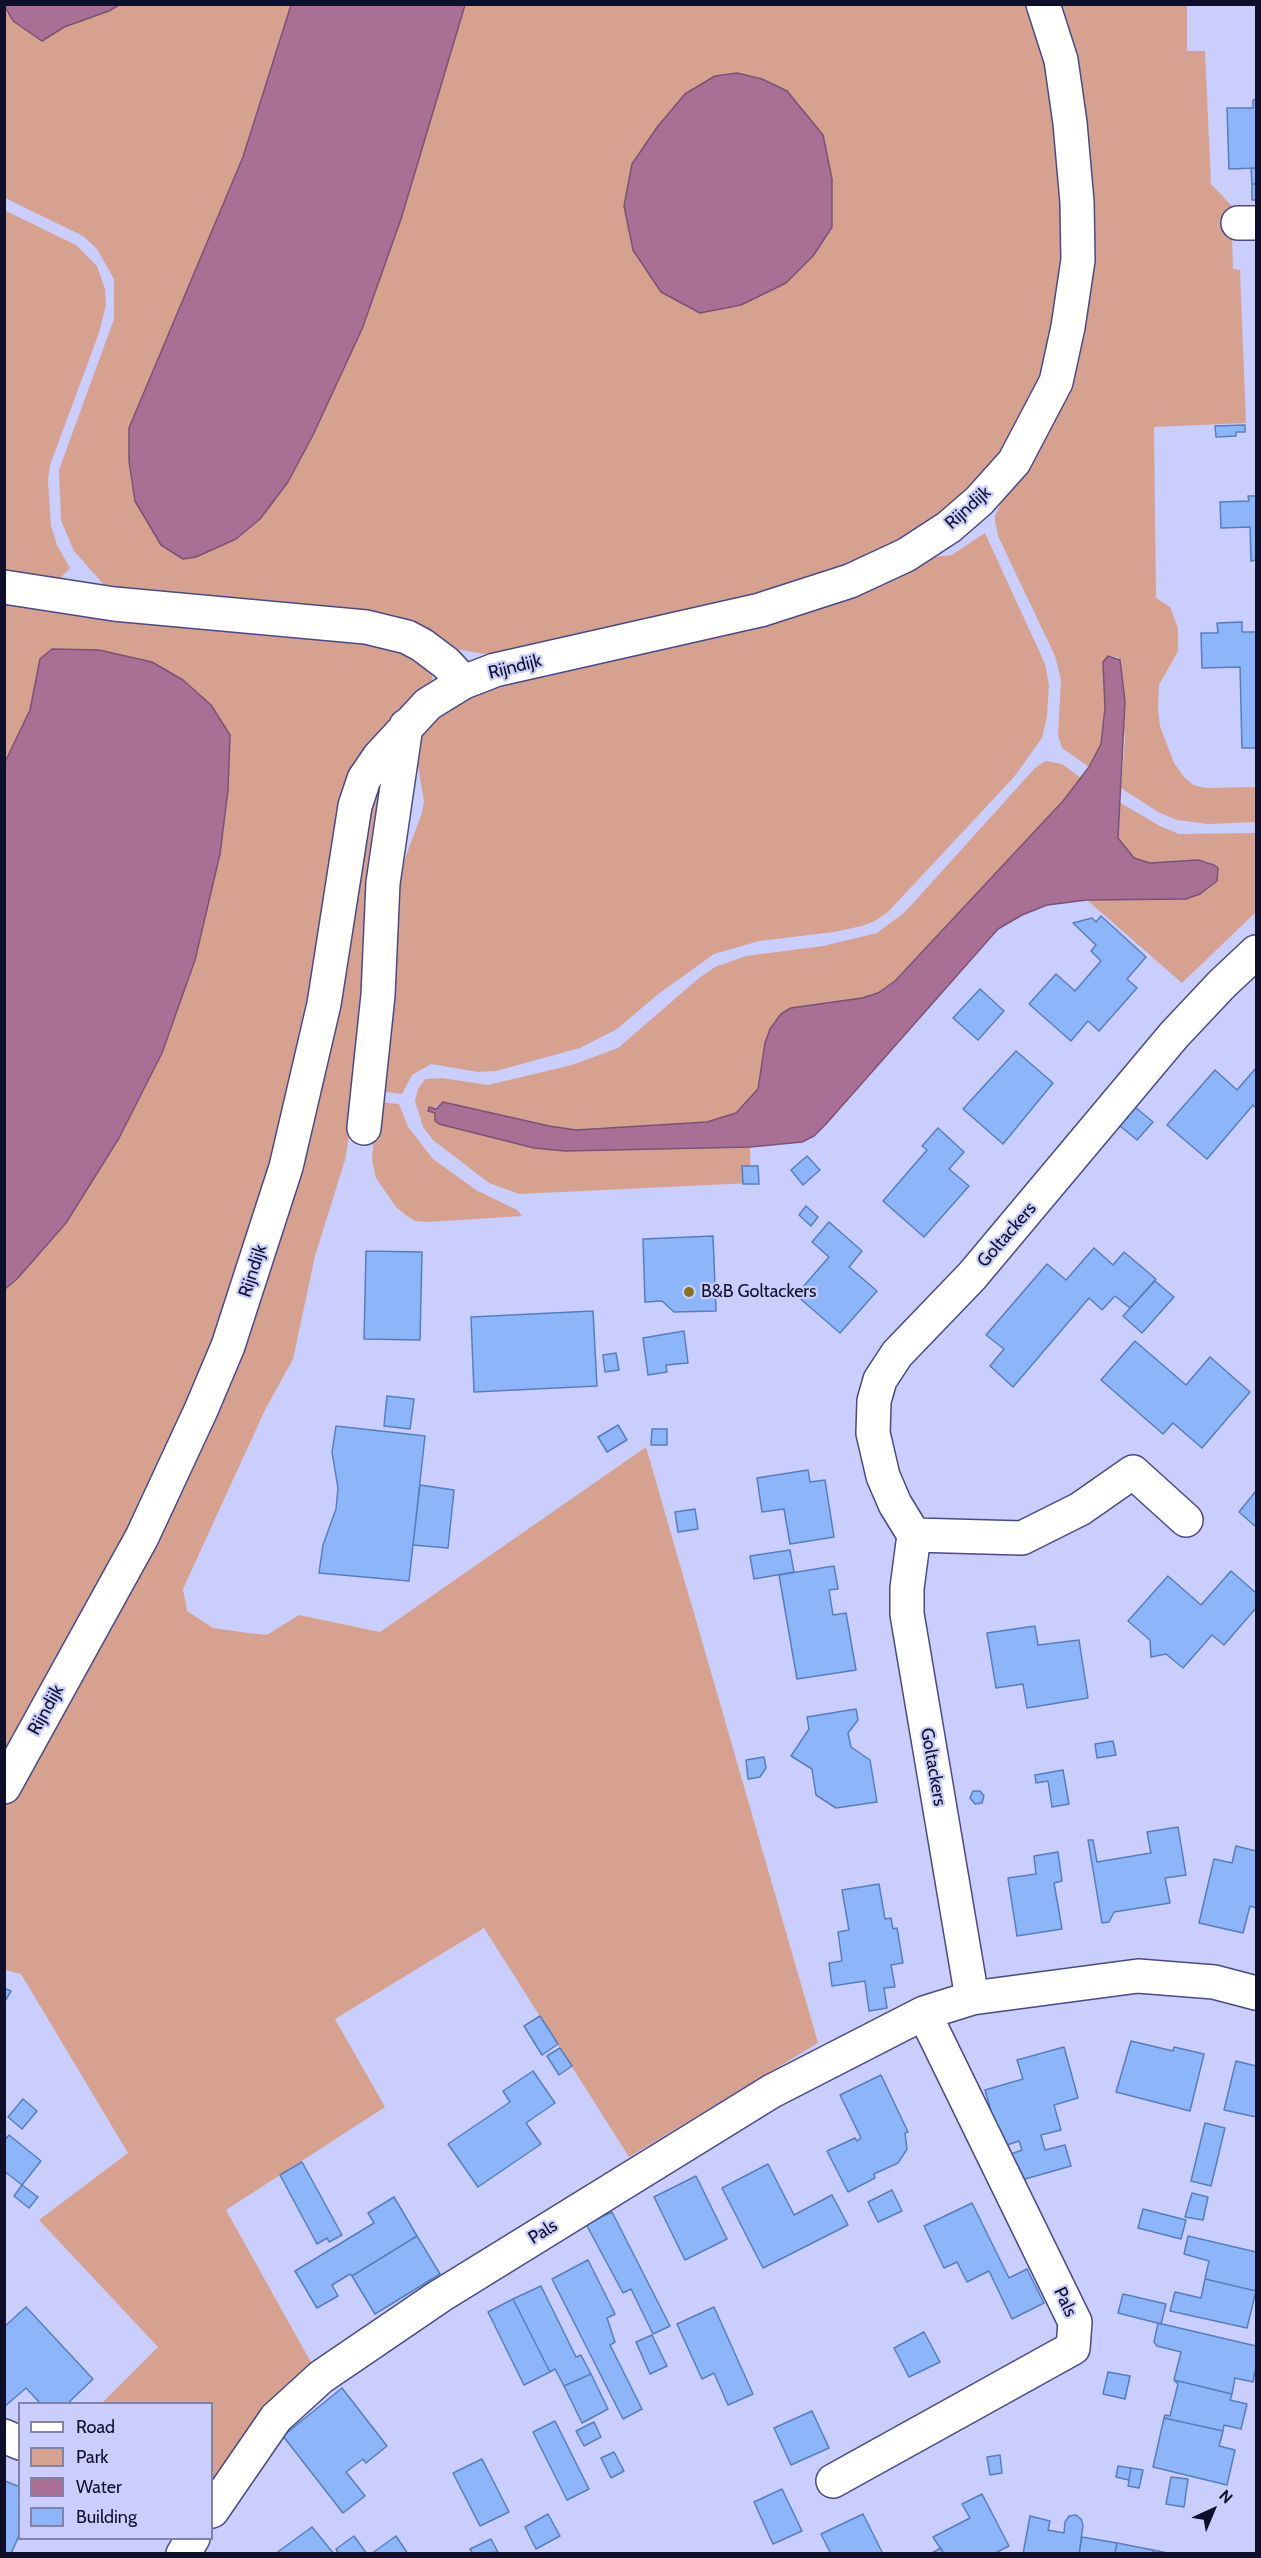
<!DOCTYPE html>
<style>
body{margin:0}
#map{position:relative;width:1261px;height:2558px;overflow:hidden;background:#cacefc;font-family:Cabin,sans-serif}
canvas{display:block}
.frame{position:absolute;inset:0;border:6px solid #100f2b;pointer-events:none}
.legend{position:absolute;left:18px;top:2402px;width:195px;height:138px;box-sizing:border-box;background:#cacefc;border:2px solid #8082a8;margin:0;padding:8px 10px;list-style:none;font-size:18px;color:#100f2b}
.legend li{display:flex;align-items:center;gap:12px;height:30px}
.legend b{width:30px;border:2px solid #8082a8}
.north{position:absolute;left:1183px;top:2480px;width:60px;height:60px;-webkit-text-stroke:4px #cacefc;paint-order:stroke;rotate:44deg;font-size:16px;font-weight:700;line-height:24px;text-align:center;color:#100f2b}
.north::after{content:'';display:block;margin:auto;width:21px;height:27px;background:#100f2b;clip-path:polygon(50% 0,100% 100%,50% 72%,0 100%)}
</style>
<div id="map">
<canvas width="1261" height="2558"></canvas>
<div class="frame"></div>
<ul class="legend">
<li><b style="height:8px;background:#fff"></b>Road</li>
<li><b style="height:16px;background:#d6a28f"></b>Park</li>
<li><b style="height:16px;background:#a96f95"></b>Water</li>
<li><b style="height:16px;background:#8db5f9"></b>Building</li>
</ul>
<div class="north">N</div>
</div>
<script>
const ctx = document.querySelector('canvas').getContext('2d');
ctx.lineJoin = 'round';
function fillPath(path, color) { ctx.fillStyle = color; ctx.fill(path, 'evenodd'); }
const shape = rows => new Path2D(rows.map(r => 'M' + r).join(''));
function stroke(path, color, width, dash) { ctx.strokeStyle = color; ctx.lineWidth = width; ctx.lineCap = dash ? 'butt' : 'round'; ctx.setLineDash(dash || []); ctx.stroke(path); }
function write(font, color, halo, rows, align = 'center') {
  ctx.font = font + ' Cabin,sans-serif'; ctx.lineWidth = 4.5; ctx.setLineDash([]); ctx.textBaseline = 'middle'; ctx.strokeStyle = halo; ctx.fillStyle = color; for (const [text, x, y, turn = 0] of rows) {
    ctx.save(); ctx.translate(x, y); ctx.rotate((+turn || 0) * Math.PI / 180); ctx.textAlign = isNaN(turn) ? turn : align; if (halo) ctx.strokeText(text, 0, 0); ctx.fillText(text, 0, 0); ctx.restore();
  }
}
fillPath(shape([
 [119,5,291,5,243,157,260,519,288,482,362,329,401,219,465,5,1030,5,1047,69,1058,124,1063,245,1049,348,1030,400,1009,443,983,479,951,508,861,563,782,590,496,656,106,587,74,551,61,521,59,470,114,319,114,279,97,249,83,236,5,198,4,6,13,21,42,41,64,27,109,11],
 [1054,5,1187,5,1187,51,1205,51,1211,184,1231,205,1233,269,1240,270,1246,423,1154,427,1156,598,1170,607,1178,628,1178,651,1159,685,1158,708,1160,726,1174,763,1184,777,1193,785,1206,788,1256,787,1256,822,1208,824,1177,820,1158,812,1121,788,1125,738,1118,657,1108,656,1103,729,1101,744,1089,767,1062,748,1058,735,1061,680,1055,656,998,536,995,521,995,516,1008,486,1075,344],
 [4,210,76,245,97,266,105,289,106,305,99,333,50,465,48,481,51,526,57,545,70,568,53,586,5,578],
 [985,533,1045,664,1049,685,1047,717,1042,738,1014,777,888,912,875,921,862,926,834,932,759,941,714,954,657,995,617,1029,580,1048,496,1071,478,1072,431,1064,412,1075,402,1094,378,1091,394,888,422,813,424,802,416,754,418,739,425,725,466,695,915,559,952,555],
 [5,597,351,633,431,663,433,682,365,751,348,776,310,1002,277,1150,206,1364,176,1439,5,1767,5,1289,17,1279,66,1223,119,1138,162,1053,195,960,220,854,228,790,230,735,211,705,152,662,138,660,30,710,5,762],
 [1045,761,1062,764,1081,778,1063,801,895,981,878,993,862,998,791,1008,781,1014,758,1089,736,1113,707,1122,576,1130,549,1126,443,1102,428,1112,436,1113,439,1124,534,1148,565,1151,750,1147,751,1183,519,1194,489,1183,433,1140,423,1127,415,1101,418,1089,425,1079,442,1078,488,1085,572,1065,618,1048,699,978,715,967,746,956,823,946,877,933,905,912,1035,768],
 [377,785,382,786,368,1025,345,1160,315,1256,293,1359,265,1410,183,1589,187,1611,213,1628,248,1633,267,1635,299,1615,380,1632,646,1447,818,2043,629,2157,484,1928,335,2019,385,2107,226,2210,312,2364,283,2388,264,2410,212,2487,212,2404,102,2403,158,2347,39,2220,128,2153,21,1974,5,1970,5,1807,238,1349,357,846],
 [1119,802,1160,826,1179,834,1256,833,1256,912,1182,983,1087,900,1147,900,1200,894,1217,881,1218,868,1209,862,1198,860,1150,863,1134,858,1118,838],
 [377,1102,399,1104,408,1127,433,1159,476,1190,517,1210,522,1216,428,1222,415,1221,407,1216,396,1207,376,1178,372,1160]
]), '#d6a28f');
const water = shape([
 [4,5,5,4,119,5,109,11,64,27,42,41,13,21,4,5],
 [291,5,465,5,401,219,362,329,313,435,288,482,260,519,236,539,196,557,183,559,161,545,135,501,129,461,129,428,243,157,291,5],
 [737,73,762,79,787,91,823,135,832,179,832,227,813,256,786,283,741,305,700,313,661,292,633,250,624,206,632,164,658,126,685,94,715,76,737,73],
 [52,649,99,650,152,662,183,680,211,705,230,735,228,790,220,854,195,960,162,1053,119,1138,66,1223,17,1279,5,1289,5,762,30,710,40,659,52,649],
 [1108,656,1120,660,1125,701,1118,838,1134,858,1150,863,1198,860,1214,865,1218,868,1217,881,1200,894,1186,899,1087,900,1047,905,1022,915,998,929,826,1124,814,1136,802,1142,750,1147,565,1151,534,1148,439,1124,435,1121,435,1113,428,1111,429,1107,436,1109,443,1102,549,1126,576,1130,707,1122,736,1113,758,1089,765,1043,770,1029,781,1014,791,1008,862,998,878,993,895,981,1063,801,1089,767,1101,744,1105,708,1103,662,1108,656]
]);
fillPath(water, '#a96f95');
stroke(water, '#7b5275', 1.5);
const building = shape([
 [1256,99,1256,168,1229,169,1227,108,1253,108,1253,100,1256,99],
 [1251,168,1256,168,1256,184,1252,184,1251,168],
 [1252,184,1256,184,1256,200,1252,200,1252,184],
 [1245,425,1245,432,1236,432,1236,436,1216,437,1215,426,1245,425],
 [1248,496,1256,496,1256,560,1251,561,1250,527,1221,528,1220,502,1249,501,1248,496],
 [1242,622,1242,632,1256,632,1256,748,1242,748,1240,667,1202,668,1201,633,1218,633,1217,623,1242,622],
 [1101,916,1146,957,1127,979,1137,988,1099,1031,1088,1021,1071,1041,1029,1004,1056,974,1075,991,1101,961,1091,951,1096,945,1073,923,1092,918,1096,922,1101,916],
 [980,989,1004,1011,978,1040,953,1018,980,989],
 [1016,1051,1053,1083,1003,1144,963,1109,1016,1051],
 [1256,1068,1256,1108,1253,1105,1207,1159,1167,1125,1215,1070,1237,1090,1256,1068],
 [1135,1107,1153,1122,1137,1140,1119,1125,1135,1107],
 [938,1128,964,1152,949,1169,969,1186,924,1237,883,1201,927,1150,922,1146,938,1128],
 [807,1156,820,1170,803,1185,791,1170,807,1156],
 [742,1166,758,1166,759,1184,743,1184,742,1166],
 [806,1206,818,1217,811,1226,799,1215,806,1206],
 [829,1222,862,1251,849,1267,877,1291,840,1333,796,1295,829,1257,812,1242,829,1222],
 [713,1236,716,1311,674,1312,662,1301,645,1302,643,1239,713,1236],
 [1094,1248,1113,1265,1124,1252,1156,1279,1130,1308,1115,1296,1102,1310,1089,1298,1013,1387,990,1366,1004,1349,986,1335,1047,1264,1066,1280,1094,1248],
 [366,1251,422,1252,420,1340,364,1339,366,1251],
 [1155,1281,1174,1297,1142,1333,1123,1316,1155,1281],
 [593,1311,597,1386,474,1392,471,1317,593,1311],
 [684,1331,688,1363,666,1365,667,1372,648,1375,643,1338,684,1331],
 [1135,1341,1186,1385,1210,1357,1250,1392,1202,1448,1173,1423,1163,1434,1101,1380,1135,1341],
 [616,1353,619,1370,605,1372,603,1355,616,1353],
 [387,1396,414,1399,410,1429,384,1426,387,1396],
 [618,1425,627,1440,607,1452,598,1437,618,1425],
 [336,1426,425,1436,409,1581,319,1573,323,1545,336,1509,338,1488,332,1452,336,1426],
 [652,1429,667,1429,667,1445,651,1445,652,1429],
 [808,1470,810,1482,825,1480,834,1537,790,1544,784,1509,762,1512,757,1478,808,1470],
 [420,1485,454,1490,448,1548,413,1545,420,1485],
 [1256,1491,1256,1527,1239,1512,1256,1491],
 [695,1509,698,1529,678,1532,675,1512,695,1509],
 [790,1550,794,1572,754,1579,750,1556,790,1550],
 [834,1566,838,1589,829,1590,833,1615,846,1613,856,1670,797,1679,779,1575,834,1566],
 [1231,1571,1256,1593,1256,1608,1224,1645,1212,1635,1183,1668,1166,1654,1151,1657,1150,1640,1128,1621,1168,1576,1201,1605,1231,1571],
 [1035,1626,1038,1645,1079,1640,1088,1698,1027,1708,1023,1684,996,1688,987,1633,1035,1626],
 [856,1709,858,1720,848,1733,851,1747,870,1760,877,1802,836,1808,816,1795,812,1769,791,1756,809,1729,807,1717,856,1709],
 [1113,1741,1116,1755,1097,1758,1095,1744,1113,1741],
 [764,1757,766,1768,760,1777,748,1779,746,1760,764,1757],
 [1063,1770,1069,1804,1052,1807,1048,1781,1036,1783,1035,1775,1063,1770],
 [973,1791,980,1791,984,1796,982,1803,975,1804,970,1798,973,1791],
 [1178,1827,1186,1875,1165,1878,1170,1903,1114,1912,1109,1922,1102,1923,1088,1840,1093,1840,1097,1862,1151,1853,1147,1832,1178,1827],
 [1236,1846,1256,1851,1256,1908,1250,1906,1243,1933,1199,1923,1214,1859,1232,1863,1236,1846],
 [1058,1852,1062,1881,1054,1883,1062,1929,1017,1936,1008,1878,1036,1874,1034,1856,1058,1852],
 [879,1884,885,1919,891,1918,893,1929,897,1928,903,1963,891,1965,895,1987,884,1988,887,2008,869,2011,865,1981,832,1986,829,1963,842,1961,838,1932,849,1930,842,1890,879,1884],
 [4,1988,11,1991,4,2003,4,1988],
 [540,2016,558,2044,542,2055,524,2026,540,2016],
 [1131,2041,1173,2051,1174,2047,1204,2054,1190,2111,1116,2092,1131,2041],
 [1064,2047,1078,2098,1054,2105,1061,2130,1041,2135,1045,2150,1065,2145,1071,2166,1018,2181,1011,2154,1022,2150,1019,2141,1001,2147,985,2090,1023,2079,1017,2060,1064,2047],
 [560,2048,572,2066,559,2075,547,2056,560,2048],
 [1236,2061,1256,2066,1256,2117,1224,2110,1236,2061],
 [533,2071,555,2103,526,2123,541,2144,478,2187,448,2144,510,2102,503,2091,533,2071],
 [881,2075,908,2132,905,2133,907,2149,898,2163,874,2174,875,2178,848,2192,827,2151,855,2138,857,2141,861,2138,840,2095,881,2075],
 [23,2099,37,2111,22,2129,8,2117,23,2099],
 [1205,2123,1225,2128,1211,2186,1191,2181,1205,2123],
 [9,2135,41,2161,22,2185,4,2171,4,2141,9,2135],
 [302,2162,342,2235,329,2242,327,2238,317,2244,280,2175,302,2162],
 [768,2164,794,2215,832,2195,848,2225,763,2268,722,2188,768,2164],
 [696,2176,727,2239,685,2260,654,2197,696,2176],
 [22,2185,38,2197,29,2208,14,2196,22,2185],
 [892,2190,902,2211,878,2222,868,2202,892,2190],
 [1192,2193,1208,2197,1203,2220,1185,2217,1192,2193],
 [394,2197,417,2236,352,2276,350,2274,332,2285,338,2296,317,2308,295,2271,374,2223,368,2213,394,2197],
 [972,2203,1009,2278,1027,2269,1044,2303,1012,2319,989,2271,967,2282,957,2262,944,2268,924,2226,972,2203],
 [1143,2209,1186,2220,1181,2239,1138,2228,1143,2209],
 [612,2212,670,2326,653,2334,631,2289,623,2293,586,2224,612,2212],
 [417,2236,440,2274,375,2314,352,2276,417,2236],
 [1188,2236,1256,2252,1256,2291,1205,2279,1209,2261,1184,2254,1188,2236],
 [588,2260,615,2314,607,2318,615,2342,610,2345,642,2409,623,2419,552,2279,588,2260],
 [1205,2279,1256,2291,1247,2328,1170,2311,1175,2292,1201,2298,1205,2279],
 [541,2286,576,2357,581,2355,591,2374,564,2386,555,2369,550,2372,513,2299,541,2286],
 [1123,2294,1166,2304,1161,2324,1118,2313,1123,2294],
 [513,2299,550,2372,524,2385,488,2312,513,2299],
 [26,2307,93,2379,67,2404,41,2404,26,2388,4,2407,4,2327,26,2307],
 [714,2307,753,2394,728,2405,714,2373,702,2379,677,2324,714,2307],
 [1158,2323,1256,2346,1256,2366,1253,2382,1235,2378,1232,2394,1174,2380,1181,2352,1157,2346,1154,2342,1158,2323],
 [924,2332,940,2362,909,2377,894,2348,924,2332],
 [652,2335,667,2366,650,2374,636,2342,652,2335],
 [1108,2372,1130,2376,1125,2399,1103,2394,1108,2372],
 [591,2374,608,2409,582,2423,564,2386,591,2374],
 [1174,2380,1232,2394,1230,2400,1247,2404,1241,2429,1224,2425,1223,2431,1164,2418,1165,2415,1170,2416,1178,2384,1174,2380],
 [342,2388,387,2446,366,2463,363,2459,346,2472,365,2496,343,2513,283,2436,342,2388],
 [812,2411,829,2448,791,2465,774,2428,812,2411],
 [1164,2418,1223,2431,1219,2446,1235,2450,1227,2485,1153,2467,1164,2418],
 [555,2421,589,2489,567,2500,533,2432,555,2421],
 [594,2422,601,2437,584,2446,576,2431,594,2422],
 [614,2452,624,2471,611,2478,601,2458,614,2452],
 [1000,2455,1002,2473,990,2475,987,2457,1000,2455],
 [482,2459,509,2512,480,2526,453,2473,482,2459],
 [1118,2466,1131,2468,1129,2480,1116,2477,1118,2466],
 [1131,2468,1143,2470,1139,2488,1128,2486,1131,2468],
 [1171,2477,1188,2479,1184,2507,1166,2504,1171,2477],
 [5,2481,20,2487,20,2533,11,2554,4,2553,5,2481],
 [782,2489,802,2531,773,2544,754,2502,782,2489],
 [982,2494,1009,2546,993,2554,944,2554,933,2537,970,2518,962,2504,982,2494],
 [548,2514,560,2536,536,2549,525,2527,548,2514],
 [863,2514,883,2554,831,2554,821,2534,863,2514],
 [1076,2515,1081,2519,1083,2525,1079,2554,1023,2554,1030,2516,1050,2521,1048,2530,1064,2533,1065,2522,1069,2516,1076,2515],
 [312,2527,334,2554,275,2554,312,2527],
 [354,2536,367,2554,339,2554,336,2549,354,2536],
 [396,2536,408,2554,371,2554,396,2536],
 [1082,2537,1117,2543,1115,2554,1079,2554,1082,2537],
 [491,2539,498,2552,473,2554,470,2549,491,2539],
 [1117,2543,1153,2550,1153,2554,1115,2554,1117,2543],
 [941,2548,944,2554,930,2554,939,2549,941,2548],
 [1153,2550,1172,2554,1153,2554,1153,2550]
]);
fillPath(building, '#8db5f9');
stroke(building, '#587dbd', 1.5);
const minor = shape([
 [1238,223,1256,223],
 [4,587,114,604,366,627,407,637,422,645,446,663,464,682],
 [364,1128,378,995,383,883,406,726],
 [914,1535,1022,1538,1080,1509,1133,1472,1186,1520],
 [4,1787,142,1537,201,1410,228,1346,286,1167,324,1004,355,806,364,779,379,757,428,704,464,682,495,670,760,610,850,581,906,555,949,527,979,501,1014,462,1056,382,1068,327,1078,260,1077,202,1070,123,1061,60,1043,4],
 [972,1998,907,1614,907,1588,914,1535,895,1504,883,1476,873,1433,874,1401,880,1380,897,1354,972,1276,1174,1035,1222,984,1256,952],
 [4,2436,20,2443],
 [833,2481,1073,2348,1075,2322,924,2013],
 [212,2511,276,2418,321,2377,440,2296,772,2091,924,2013,972,1998,1138,1976,1214,1982,1256,1993],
 [183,2554,193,2538]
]);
stroke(minor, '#49498b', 36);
stroke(minor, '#fff', 33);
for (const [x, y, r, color] of [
 [689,1292,6,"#827417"]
]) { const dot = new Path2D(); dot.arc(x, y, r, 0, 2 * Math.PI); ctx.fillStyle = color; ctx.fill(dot); stroke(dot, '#cacefc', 2); }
write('18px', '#100f2b', '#cacefc', [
 ["Rijndijk",968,508,-42],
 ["Rijndijk",515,667,-14],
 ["Goltackers",1007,1235,-49],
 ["Rijndijk",253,1271,-72],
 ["Rijndijk",46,1710,-61],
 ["Goltackers",933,1767,80],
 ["Pals",543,2232,-32],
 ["Pals",1065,2302,65]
]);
write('18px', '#100f2b', '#cacefc', [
 ["B&B Goltackers",701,1292]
], 'left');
</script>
